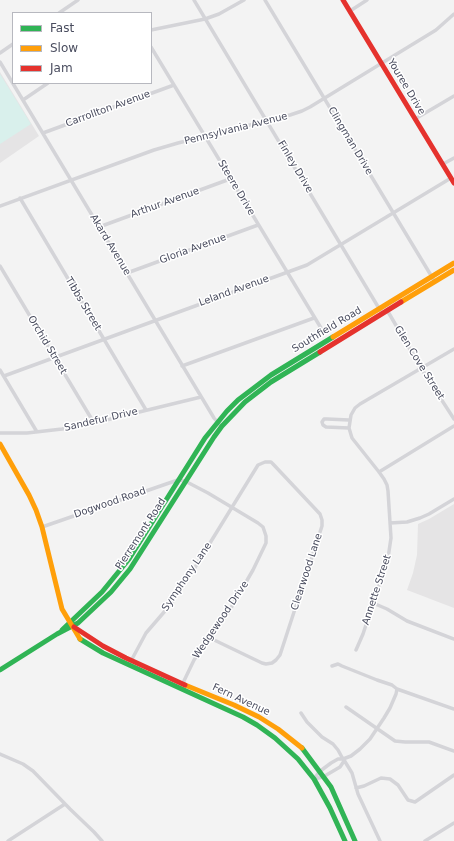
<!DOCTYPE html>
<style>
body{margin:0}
#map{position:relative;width:454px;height:841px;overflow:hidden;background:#f3f3f3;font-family:"DejaVu Sans",sans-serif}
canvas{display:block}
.legend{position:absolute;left:12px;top:12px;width:140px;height:72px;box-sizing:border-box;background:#fff;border:1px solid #b7b8bf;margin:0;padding:5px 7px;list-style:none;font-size:12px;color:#4a4d5f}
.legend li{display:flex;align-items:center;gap:8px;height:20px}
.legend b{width:20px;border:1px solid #b7b8bf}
</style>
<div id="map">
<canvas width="454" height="841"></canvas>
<ul class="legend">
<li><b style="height:5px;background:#30b455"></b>Fast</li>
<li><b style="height:5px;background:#ff9f0a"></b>Slow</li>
<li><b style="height:5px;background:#e5322d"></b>Jam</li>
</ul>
</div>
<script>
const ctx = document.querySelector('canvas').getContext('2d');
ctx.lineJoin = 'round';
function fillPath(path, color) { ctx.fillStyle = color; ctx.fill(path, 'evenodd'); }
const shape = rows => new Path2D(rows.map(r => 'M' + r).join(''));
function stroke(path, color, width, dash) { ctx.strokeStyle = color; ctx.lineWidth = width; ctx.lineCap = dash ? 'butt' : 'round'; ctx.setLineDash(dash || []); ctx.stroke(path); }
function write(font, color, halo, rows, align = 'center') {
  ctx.font = font + ' "DejaVu Sans",sans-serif'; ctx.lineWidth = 3; ctx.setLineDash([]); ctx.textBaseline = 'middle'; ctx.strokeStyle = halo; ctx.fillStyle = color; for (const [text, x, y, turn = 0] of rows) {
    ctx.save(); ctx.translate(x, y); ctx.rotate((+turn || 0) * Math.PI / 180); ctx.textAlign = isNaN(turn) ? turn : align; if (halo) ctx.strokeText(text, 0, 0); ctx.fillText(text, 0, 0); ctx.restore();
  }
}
fillPath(shape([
 [0,72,39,136,0,163],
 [454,504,454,608,407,590,413,573,417,555,418,524,429,519]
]), '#e5e4e5');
fillPath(shape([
 [0,74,31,124,0,144]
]), '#d9f0ec');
stroke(shape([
 [194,0,380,310],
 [265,0,435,282],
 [350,11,367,0],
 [59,13,78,0],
 [151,30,205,19,219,14,244,0],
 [151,47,321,328],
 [0,53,13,44],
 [0,62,214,418,219,424],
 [23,100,48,83],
 [415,119,454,96],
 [43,133,174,85],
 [443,164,454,158],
 [20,198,146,410],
 [0,206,154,150,178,143,290,115,302,111,310,107,436,30,454,14],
 [99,227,230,179],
 [0,266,94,423],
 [127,273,258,225],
 [387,310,421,368,454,419],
 [182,366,314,318],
 [0,370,37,432],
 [4,376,307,265,451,178],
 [349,428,326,427,323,425,322,422,324,419,327,419,349,420],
 [0,433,27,433,62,429,94,423,201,397],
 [379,472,454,426],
 [390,523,407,522,420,518,429,514,454,499],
 [42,527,172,482,178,480,185,481,208,493,258,523,263,527,266,536,266,543,253,570,228,613,194,660,182,685],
 [373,603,387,609,407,621,454,639],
 [356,650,363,634,388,558,391,538,388,491,387,485,384,479,379,472,352,438,349,428,351,415,355,408,360,404,454,349],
 [131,661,146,633,171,604,194,569,258,465,265,462,271,462,273,464,320,514,322,520,322,526,280,655,276,660,272,663,266,664,262,663,210,638],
 [397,689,454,709],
 [346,707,395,741,405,742,429,742,454,751],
 [301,713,307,722,322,737,333,744,338,750,344,761,340,767,323,777,314,779],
 [0,754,23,764,33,771,70,809,94,832,102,841],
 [344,760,352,773,358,794,380,841],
 [314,779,319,772,331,763,338,759,343,759,351,756,360,749,370,739,384,718,390,708,396,694,397,689,392,685,377,680,342,666,338,664,332,666],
 [356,788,364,786,381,778,390,779,398,785,408,800,415,802,454,775],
 [8,841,65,804],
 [425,841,454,823]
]), '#d4d4d8', 3.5);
stroke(shape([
 [62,630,102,592,129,559,205,438,227,411,238,400,271,375,333,337],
 [80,639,103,653,243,717,257,725,275,738,298,759,314,779,330,808,345,841],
 [0,670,57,634,78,623,111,592,130,569,214,437,222,426,245,402,271,382,320,352],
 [302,748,331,787,355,841]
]), '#30b455', 5);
stroke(shape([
 [401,302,454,270],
 [333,337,454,263],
 [0,444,29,495,36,510,42,527,62,609,80,639],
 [185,685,234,705,259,717,278,729,302,748]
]), '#ff9f0a', 5);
stroke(shape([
 [343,0,454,183],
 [320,352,401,302],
 [74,627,103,646,126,658,185,685]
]), '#e5322d', 5);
write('10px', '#4a4d5f', '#fff', [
 ["Youree Drive",406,87,59],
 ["Carrollton Avenue",108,109,-20],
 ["Pennsylvania Avenue",236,129,-14],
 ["Clingman Drive",350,141,59],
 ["Finley Drive",295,167,59],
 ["Steere Drive",236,188,59],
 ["Arthur Avenue",165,203,-20],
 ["Akard Avenue",110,245,59],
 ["Gloria Avenue",193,249,-20],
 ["Leland Avenue",234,291,-20],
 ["Tibbs Street",83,304,59],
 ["Southfield Road",327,330,-31],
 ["Orchid Street",47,345,59],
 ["Glen Cove Street",419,363,58],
 ["Sandefur Drive",101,420,-13],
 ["Dogwood Road",110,503,-19],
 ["Pierremont Road",141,534,-57],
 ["Clearwood Lane",307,572,-72],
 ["Symphony Lane",187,577,-56],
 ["Annette Street",377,590,-72],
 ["Wedgewood Drive",221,620,-56],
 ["Fern Avenue",241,700,25]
]);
</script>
